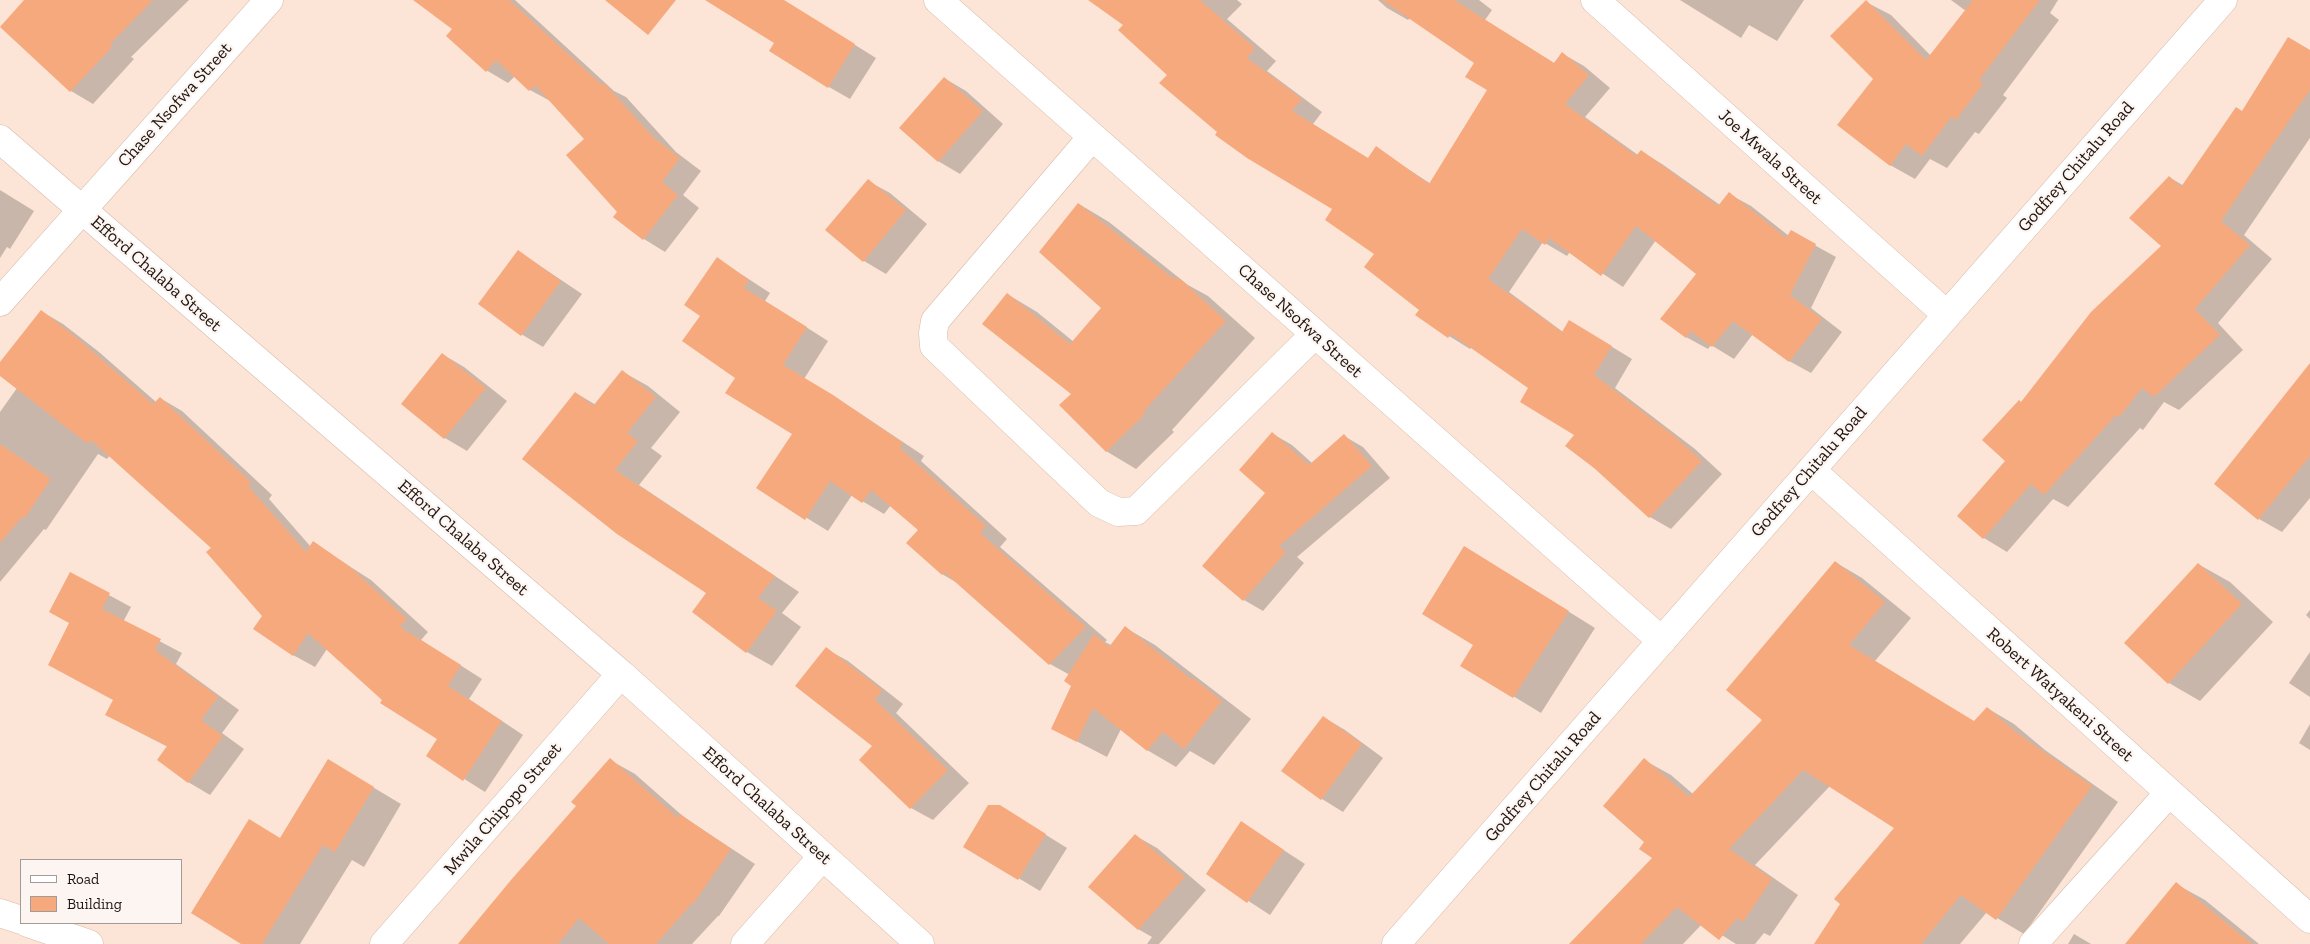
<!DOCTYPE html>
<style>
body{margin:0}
#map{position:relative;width:2310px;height:944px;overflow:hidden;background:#fce4d6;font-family:"Zilla Slab",serif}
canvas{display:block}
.legend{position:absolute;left:20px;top:859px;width:162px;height:65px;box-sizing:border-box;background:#fcf5f2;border:1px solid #a39b97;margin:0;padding:6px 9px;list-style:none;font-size:15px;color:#1e140e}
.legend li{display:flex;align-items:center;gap:10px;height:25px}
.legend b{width:25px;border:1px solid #a39b97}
</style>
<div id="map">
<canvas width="2310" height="944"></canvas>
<ul class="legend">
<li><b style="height:6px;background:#fff"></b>Road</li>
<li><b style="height:14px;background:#f5a97d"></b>Building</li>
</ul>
</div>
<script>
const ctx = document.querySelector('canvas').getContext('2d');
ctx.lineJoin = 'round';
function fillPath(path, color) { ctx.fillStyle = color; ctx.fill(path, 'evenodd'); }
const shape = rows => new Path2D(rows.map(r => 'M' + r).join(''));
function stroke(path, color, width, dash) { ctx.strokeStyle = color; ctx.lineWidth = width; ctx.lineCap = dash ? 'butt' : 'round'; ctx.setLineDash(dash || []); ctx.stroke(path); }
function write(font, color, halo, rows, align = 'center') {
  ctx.font = font + ' "Zilla Slab",serif'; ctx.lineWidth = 4.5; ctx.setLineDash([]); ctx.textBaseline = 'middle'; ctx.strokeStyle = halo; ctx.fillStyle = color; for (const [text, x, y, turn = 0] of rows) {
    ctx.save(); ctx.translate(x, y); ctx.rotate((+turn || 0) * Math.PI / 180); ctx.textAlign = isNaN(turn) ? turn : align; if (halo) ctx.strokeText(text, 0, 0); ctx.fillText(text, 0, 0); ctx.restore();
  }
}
fillPath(shape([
 [26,0,189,0,131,57,134,59,93,104,71,91,1,26],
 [415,0,515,0,614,91,626,97,676,152,701,171,683,195,699,208,665,252,644,239,615,217,619,212,586,139,552,102,530,90,515,76,508,83,486,70,454,28],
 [708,0,783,0,876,58,850,99,829,87,776,42],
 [1090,0,1237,0,1242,4,1227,19,1276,61,1267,71,1322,112,1313,124,1368,159,1376,148,1431,184,1488,90,1476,62,1410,18,1408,20,1387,8,1378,0,1479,0,1492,10,1485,20,1554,63,1563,54,1584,66,1610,88,1585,117,1638,155,1641,151,1662,164,1720,205,1729,194,1751,206,1789,236,1791,232,1836,257,1811,308,1842,332,1811,373,1789,361,1753,334,1734,359,1711,345,1708,349,1686,337,1697,273,1656,240,1623,287,1570,252,1567,256,1543,242,1509,292,1563,332,1591,334,1632,359,1615,388,1695,449,1722,474,1671,529,1650,517,1576,434,1530,388,1472,347,1470,349,1449,336,1420,310,1376,254,1334,209,1218,132,1125,24],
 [1680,0,1804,0,1777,41,1749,25,1741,38],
 [1951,0,2058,0,2050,13,2059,20,2003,95,2007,98,1979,134,1975,132,1947,168,1930,159,1915,179,1890,165,1875,79,1866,2,1891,15,1931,56,1966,11],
 [2310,51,2310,138,2244,235,2272,259,2218,323,2243,350,2179,410,2164,402,2143,430,2140,428,2068,507,2053,499,2007,552,1984,538,1959,516,2007,461,2022,403,2163,246,2169,177,2184,186,2243,112],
 [944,78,966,91,1003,124,960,174,938,161],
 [868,181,890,193,927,224,886,274,864,261,827,230],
 [0,190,34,211,10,249,7,247,0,258],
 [1079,204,1109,222,1188,285,1208,296,1255,338,1172,430,1174,432,1136,469,1106,451,1073,394,1007,294,1037,312,1074,342,1103,307],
 [518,251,582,294,543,347,521,334],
 [718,259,770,293,765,301,828,341,804,379,855,410,924,456,921,461,1007,539,1000,547,1107,640,1105,642,1111,645,1126,628,1155,645,1251,719,1214,765,1190,751,1176,767,1147,750,1121,729,1107,757,1053,729,1073,686,1070,675,1050,664,959,584,942,574,919,530,891,505,884,514,852,495,828,531,758,488,794,433,736,378,701,316],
 [41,311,63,324,99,352,156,402,160,398,182,411,272,495,269,499,311,547,313,543,371,580,428,632,421,640,482,679,469,699,523,735,485,792,428,756,439,738,384,700,327,649,315,667,293,655,213,548,110,455,107,459,98,454,46,530,44,529,0,582,0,412,17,388,0,374,0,365],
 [442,354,464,367,507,401,467,451,445,438,402,404],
 [2310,365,2310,498,2282,532,2259,519],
 [623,372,648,386,680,412,651,448,662,456,639,485,799,592,782,613,801,627,772,666,747,652,708,593,618,533,576,393,596,405],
 [1273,434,1292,445,1312,463,1344,436,1363,447,1390,478,1297,557,1304,563,1263,611,1244,600,1266,493],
 [1465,547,1595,628,1541,713,1462,665,1475,645],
 [1835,562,1862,578,1911,618,1875,661,1974,722,1987,708,2014,724,2045,750,2118,802,2024,934,1987,912,1960,944,1815,944,1896,827,1830,786,1755,865,1798,895,1770,936,1764,933,1755,944,1736,944,1703,923,1683,944,1571,944,1653,858,1645,842,1644,760,1671,775,1693,794,1763,720],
 [2198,564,2230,582,2273,622,2200,701,2169,683],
 [70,574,131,607,123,622,182,653,176,664,239,710,222,733,244,749,210,795,188,782,168,747,129,727,70,623],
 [2310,610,2310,619,2306,615],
 [826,649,848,661,903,704,896,713,969,783,933,820,911,808,874,745],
 [2310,652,2310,697,2289,683],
 [1323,717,1345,730,1383,758,1343,812,1322,799,1283,771],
 [2310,724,2310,750,2299,743],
 [610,760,635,774,685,818,755,864,719,916,718,916,692,944,460,944,578,806],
 [356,777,401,804,364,867,352,860,300,944,244,944,281,840],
 [1022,820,1067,848,1040,891,965,846],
 [1242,823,1305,864,1270,915,1207,874],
 [1136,836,1157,848,1206,890,1159,944,1147,944,1152,937,1138,929],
 [2176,884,2205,900,2259,944,2127,944],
 [2074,934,2091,944,2068,944]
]), '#0003');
fillPath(shape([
 [24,0,153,0,110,44,113,46,70,92,0,27],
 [413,0,509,0,602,85,604,83,654,138,680,158,662,182,678,195,643,240,613,217,617,212,566,155,584,139,535,85,529,91,496,60,486,72,446,36,452,29],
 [605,0,676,0,648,35],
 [705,0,784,0,855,44,828,88,769,51,774,43],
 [1088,0,1200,0,1255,48,1247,58,1302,99,1292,111,1368,158,1376,146,1429,184,1487,90,1465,77,1474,63,1382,0,1454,0,1554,63,1562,52,1589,75,1565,104,1636,156,1641,150,1718,206,1729,192,1786,238,1791,230,1816,244,1790,295,1822,319,1789,362,1733,321,1712,347,1691,331,1686,338,1660,319,1696,274,1636,226,1601,276,1549,238,1545,245,1522,229,1488,279,1562,332,1569,320,1612,346,1594,375,1673,435,1702,461,1649,518,1594,468,1565,446,1574,435,1520,402,1528,388,1451,334,1448,338,1415,315,1419,310,1364,267,1374,254,1325,220,1332,209,1247,158,1215,135,1217,132,1159,83,1167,75,1118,30,1123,25],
 [1866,0,1926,60,1973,0,2040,0,1979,80,1983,84,1955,121,1952,116,1922,156,1906,144,1890,166,1837,125,1873,79,1830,36],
 [2288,37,2310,50,2310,90,2221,221,2250,245,2195,309,2220,335,2154,397,2142,388,2119,417,2116,415,2044,495,2031,484,1983,539,1957,516,2005,461,1982,440,2019,400,2021,402,2091,312,2161,246,2129,218,2169,176,2181,187,2236,107,2242,111],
 [944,77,983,111,938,162,899,128],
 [868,179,906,210,863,262,825,230],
 [1078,203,1175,280,1178,277,1226,321,1143,412,1145,414,1106,452,1059,405,1071,394,982,324,1007,293,1070,344,1101,308,1039,252],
 [518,250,561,281,521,336,478,304],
 [717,257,749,280,744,288,807,327,783,365,833,395,903,443,900,448,986,526,980,533,1086,627,1049,665,944,572,942,575,906,543,918,530,871,490,862,503,830,481,805,520,756,488,792,434,725,393,735,378,682,341,700,316,684,305],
 [41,310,77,338,153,404,160,397,251,482,248,486,306,552,313,541,349,566,407,619,400,627,461,665,448,686,502,721,463,781,426,756,437,739,380,703,382,700,308,633,293,656,253,629,262,616,206,552,211,548,91,440,88,444,0,376,0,362],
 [442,353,486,388,444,439,401,404],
 [2310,363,2310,456,2258,520,2214,484],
 [622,370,656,397,627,433,638,441,615,470,775,576,758,598,777,611,746,653,692,612,706,593,617,534,522,459,575,392,593,406],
 [1272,432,1309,465,1344,434,1372,466,1279,546,1286,552,1243,601,1202,566,1265,493,1239,470],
 [0,444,51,479,24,519,22,517,0,543],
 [1464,546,1569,611,1513,698,1460,666,1473,645,1422,614],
 [1835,561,1885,602,1849,645,1974,721,1987,707,2017,733,2092,786,1996,920,1961,895,1921,944,1814,944,1840,904,1834,899,1894,828,1803,770,1729,849,1772,879,1743,922,1737,918,1719,940,1677,907,1641,944,1569,944,1652,858,1639,849,1644,842,1603,806,1644,758,1689,797,1762,720,1726,690],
 [2198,563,2242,604,2168,684,2124,643],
 [70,572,110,593,102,609,161,639,155,650,218,697,201,720,223,736,188,783,157,760,167,746,105,715,113,700,48,665,69,623,49,612],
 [1125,626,1192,680,1193,678,1222,701,1184,749,1163,732,1147,751,1093,708,1077,742,1051,729,1071,686,1064,681,1094,634,1109,647],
 [826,647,882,690,875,700,948,770,910,809,859,760,872,746,795,686],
 [1323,716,1362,744,1321,800,1281,771],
 [610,758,678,818,680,814,731,849,694,903,693,902,656,944,609,944,579,918,558,944,458,944,511,880,576,806,571,802],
 [328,759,374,787,335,852,323,845,262,944,241,944,191,913,249,819,280,838],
 [988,805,1000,805,1046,834,1018,880,963,847],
 [1241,821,1284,850,1247,903,1206,874],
 [1135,834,1185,877,1138,930,1088,887],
 [2176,882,2252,944,2125,944]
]), '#f5a97d');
const minor = shape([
 [938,0,1662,641],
 [1595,0,1946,314],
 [1092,137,935,321,933,333,934,346,1099,503,1118,512,1136,511,1315,334],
 [0,139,621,674,920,944],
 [0,302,269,0],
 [1811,470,2310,919],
 [0,913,21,920],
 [28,923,89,944],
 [384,944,621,674],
 [745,944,823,856],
 [1396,944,2223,0],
 [2033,944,2169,793]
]);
stroke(minor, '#d7baaa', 29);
stroke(minor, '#fff', 28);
write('18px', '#1e140e', '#fcf5f2', [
 ["Chase Nsofwa Street",175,105,-48],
 ["Joe Mwala Street",1770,157,42],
 ["Godfrey Chitalu Road",2076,167,-49],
 ["Efford Chalaba Street",156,274,41],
 ["Chase Nsofwa Street",1300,321,42],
 ["Godfrey Chitalu Road",1809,472,-49],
 ["Efford Chalaba Street",463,538,41],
 ["Robert Watyakeni Street",2060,695,42],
 ["Godfrey Chitalu Road",1543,777,-49],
 ["Efford Chalaba Street",767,806,42],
 ["Mwila Chipopo Street",503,809,-49]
]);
</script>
